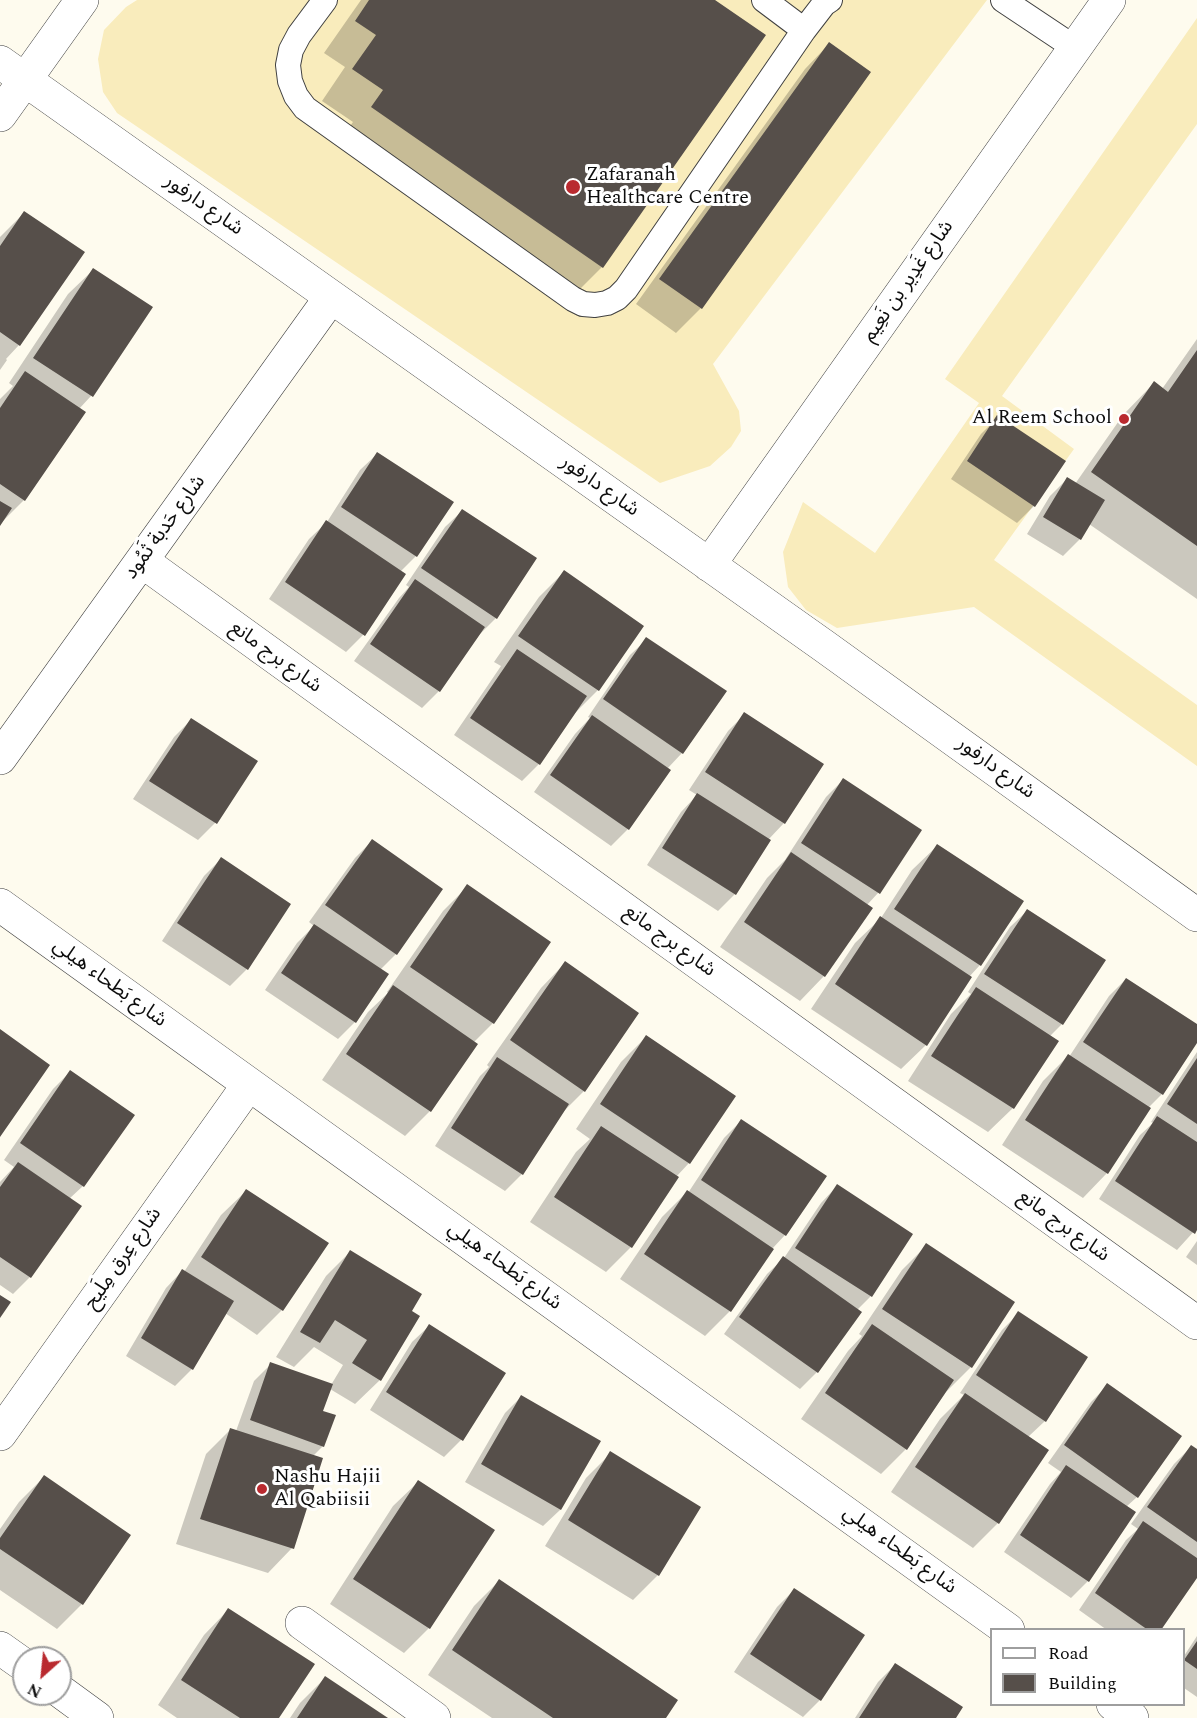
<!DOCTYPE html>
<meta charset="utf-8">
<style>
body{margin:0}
#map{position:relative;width:1197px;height:1718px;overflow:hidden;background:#fefbee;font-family:Spectral,serif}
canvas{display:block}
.legend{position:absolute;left:990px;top:1628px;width:195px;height:78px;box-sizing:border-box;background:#fff;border:2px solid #9e9e9e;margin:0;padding:8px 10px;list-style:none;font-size:18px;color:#0d0d0d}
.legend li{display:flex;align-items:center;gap:12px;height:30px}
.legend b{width:30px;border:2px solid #9e9e9e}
.north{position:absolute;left:12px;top:1646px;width:60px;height:60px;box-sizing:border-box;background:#fff;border:2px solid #9e9e9e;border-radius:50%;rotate:207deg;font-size:16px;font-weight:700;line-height:24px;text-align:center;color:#0d0d0d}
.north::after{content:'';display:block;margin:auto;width:21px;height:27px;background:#b92a2f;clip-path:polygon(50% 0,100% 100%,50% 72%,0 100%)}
</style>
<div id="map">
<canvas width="1197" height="1718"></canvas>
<ul class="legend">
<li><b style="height:8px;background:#fff"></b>Road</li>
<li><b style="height:16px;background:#564f4a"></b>Building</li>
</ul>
<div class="north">N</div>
</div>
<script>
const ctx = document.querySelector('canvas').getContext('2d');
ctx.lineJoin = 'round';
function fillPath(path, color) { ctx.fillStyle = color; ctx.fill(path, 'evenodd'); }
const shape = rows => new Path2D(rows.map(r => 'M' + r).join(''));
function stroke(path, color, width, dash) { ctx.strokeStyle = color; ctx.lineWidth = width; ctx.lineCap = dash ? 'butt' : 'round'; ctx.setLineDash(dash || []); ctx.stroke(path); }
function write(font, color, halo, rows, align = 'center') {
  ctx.font = font + ' Spectral,"Noto Sans Arabic",serif'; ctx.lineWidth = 6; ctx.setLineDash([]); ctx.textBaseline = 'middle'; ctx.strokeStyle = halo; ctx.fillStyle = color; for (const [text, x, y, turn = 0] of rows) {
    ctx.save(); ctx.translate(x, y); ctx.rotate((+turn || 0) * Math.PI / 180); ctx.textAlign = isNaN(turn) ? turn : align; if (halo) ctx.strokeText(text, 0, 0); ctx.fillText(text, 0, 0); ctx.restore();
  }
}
fillPath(shape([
 [137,0,987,0,713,364,739,411,741,431,731,447,710,466,660,483,117,113,103,92,98,59,104,30,126,7],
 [1197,18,1197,124,1002,396,1074,449,994,560,1197,705,1197,766,974,607,837,628,806,610,788,587,783,552,803,502,875,553,979,403,945,379]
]), '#f9ecbc');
fillPath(shape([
 [361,0,713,0,602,267,571,298,341,139,353,122,322,101,345,67,324,53],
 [829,44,701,308,676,333,636,304,805,69],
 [24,213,19,345,6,359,7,360,0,370,0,237],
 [93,270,150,308,91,396,79,409,24,500,0,524,0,399,13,386,9,383,68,294],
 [1197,339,1197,599,1089,524,1080,539,1063,556,1027,534,1050,496,1067,479,1075,484,1123,415,1154,383,1162,389],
 [998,417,1034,506,1017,523,951,479,981,434],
 [377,454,452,502,416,556,400,572,363,635,346,652,269,599,309,539,327,522,360,470],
 [462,511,496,618,479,635,439,691,422,708,354,661,399,598,409,587,406,585,445,527],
 [564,572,642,626,598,690,573,715,539,764,522,781,454,735,501,666,494,662,539,597],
 [647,639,682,753,667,769,628,829,611,846,534,792,575,734,590,718,588,717,630,655],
 [745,714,784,823,768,840,735,894,718,911,647,865,681,812,697,795,689,790,728,731],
 [191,720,256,761,215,823,198,840,133,799,174,737],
 [843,780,920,830,878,893,867,905,824,976,800,1001,720,947,767,878,785,860,826,797],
 [372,841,441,889,396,954,380,970,355,1022,338,1039,265,990,297,943,314,926,309,922,355,858],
 [937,846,980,965,969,977,926,1045,901,1069,811,1009,855,943,881,918,912,870],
 [221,859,247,969,230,986,162,941,204,876],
 [468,886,493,1023,474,1042,476,1044,430,1111,405,1136,322,1080,368,1012,388,993,387,992,443,911],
 [1027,911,1103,960,1062,1024,1049,1037,1013,1108,988,1132,908,1081,951,1014,971,994,968,992,1010,927],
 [565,963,584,1091,561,1114,522,1174,505,1191,435,1146,480,1076,489,1067,487,1065,541,988],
 [1126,979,1197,1026,1197,1041,1162,1094,1148,1108,1107,1173,1083,1198,1002,1145,1043,1081,1068,1056,1069,1057,1109,996],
 [646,1037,734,1096,689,1163,676,1177,677,1177,631,1247,606,1272,530,1222,576,1152,590,1139,576,1129,621,1062],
 [1197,1052,1197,1228,1177,1250,1099,1199,1140,1135,1153,1123,1151,1122],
 [70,1072,83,1186,69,1199,30,1277,13,1294,0,1285,0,1182,14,1167,4,1160,53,1089],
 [741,1121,825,1176,785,1235,772,1249,730,1311,705,1336,620,1279,662,1217,687,1192,688,1193,724,1138],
 [837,1186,911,1235,870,1297,857,1310,817,1372,800,1389,724,1334,767,1274,784,1258,821,1203],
 [246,1191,282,1310,257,1335,225,1313,192,1369,175,1386,126,1356,166,1288,182,1271,184,1272,221,1215],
 [1197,1241,1197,1265,1186,1257],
 [927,1245,971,1367,946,1392,906,1449,881,1474,801,1419,848,1351,862,1336,859,1334,902,1270],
 [350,1252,380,1380,355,1404,330,1389,322,1412,323,1446,313,1456,322,1459,292,1548,268,1573,176,1544,206,1454,230,1430,236,1431,254,1381,271,1364,331,1385,343,1365,314,1347,294,1367,276,1357,326,1276],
 [1019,1313,1045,1421,1028,1437,1047,1451,998,1523,973,1548,891,1492,940,1419,964,1395,960,1393,1002,1330],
 [429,1326,504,1373,461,1440,444,1457,370,1410,412,1342],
 [1108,1385,1137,1497,1126,1507,1088,1581,1071,1598,1004,1552,1050,1484,1061,1472,1048,1463,1091,1402],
 [522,1396,599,1442,560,1510,543,1526,465,1482,505,1413],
 [1191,1447,1197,1451,1197,1575,1160,1630,1107,1630,1079,1610,1126,1540,1138,1529,1131,1524,1174,1464],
 [611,1453,658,1575,633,1600,545,1546,586,1478],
 [44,1477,129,1535,82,1604,57,1629,0,1590,0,1529,19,1502],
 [418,1482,429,1628,404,1653,330,1604,393,1506],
 [499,1581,664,1718,492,1718,428,1675,474,1606],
 [794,1590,863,1635,820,1700,803,1717,734,1672,777,1607],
 [228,1610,277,1718,177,1718,158,1705,204,1635],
 [1197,1636,1197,1697,1184,1688,1184,1656],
 [895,1665,955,1718,855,1718,878,1682],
 [325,1678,386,1718,290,1718,300,1703]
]), '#0003');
fillPath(shape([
 [369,0,715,0,766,35,603,268,371,107,383,90,352,69,376,35,355,21],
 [829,42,871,72,702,309,659,279],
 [24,211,85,252,20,346,0,332,0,246],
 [93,268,153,307,93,397,33,358],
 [1197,350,1197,546,1091,472,1154,381,1168,392],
 [25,371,86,412,25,501,0,484,0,408],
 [997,415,1066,461,1035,507,967,461],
 [377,452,454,502,417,557,341,507],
 [1067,477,1105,500,1081,540,1043,517],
 [0,501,12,508,0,526],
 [462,509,537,558,497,619,421,568],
 [326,520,406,574,365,636,285,582],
 [564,570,644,626,599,691,518,636],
 [415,579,485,627,440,692,370,644],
 [646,637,727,691,683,754,603,699],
 [517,649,587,696,540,765,470,718],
 [744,712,824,764,785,824,705,772],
 [592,715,671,770,629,830,550,775],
 [191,718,258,761,217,824,149,781],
 [843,778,922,830,880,894,801,843],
 [697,793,771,840,736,895,662,848],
 [372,839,443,889,397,955,325,905],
 [937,844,1024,901,981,966,894,909],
 [791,852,873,908,825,977,744,922],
 [221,857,291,904,248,970,177,923],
 [467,884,551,942,494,1024,410,967],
 [1027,909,1106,960,1063,1025,984,974],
 [880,916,972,977,927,1046,835,984],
 [314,924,389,974,356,1023,281,973],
 [565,961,639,1013,585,1092,510,1040],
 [1126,978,1197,1024,1197,1043,1163,1095,1083,1042],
 [393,985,478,1044,431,1112,346,1054],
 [976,987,1059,1041,1014,1109,931,1056],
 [0,1029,50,1065,0,1137],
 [646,1035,736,1096,690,1164,600,1104],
 [1068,1054,1151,1108,1108,1174,1025,1120],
 [497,1057,569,1104,523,1175,451,1128],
 [1197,1058,1197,1124,1167,1104],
 [70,1070,135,1115,84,1187,20,1143],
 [1157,1116,1197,1142,1197,1230,1195,1234,1115,1181],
 [741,1119,827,1176,786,1236,701,1180],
 [601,1126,679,1177,632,1248,554,1197],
 [18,1162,82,1206,31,1278,0,1257,0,1187],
 [837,1184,913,1234,872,1297,795,1248],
 [246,1189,329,1243,283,1311,201,1257],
 [687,1190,774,1249,731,1312,644,1254],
 [926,1243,1015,1302,972,1368,882,1309],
 [350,1250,422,1294,412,1311,420,1316,381,1381,352,1363,367,1340,335,1320,320,1343,300,1332],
 [783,1256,862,1312,818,1373,739,1317],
 [182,1269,234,1301,193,1370,141,1338],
 [0,1295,11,1302,0,1318],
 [1018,1311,1088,1357,1046,1422,976,1375],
 [429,1324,506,1373,463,1441,386,1392],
 [872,1324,954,1380,907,1450,825,1393],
 [270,1362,333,1384,323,1411,336,1415,324,1447,250,1420],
 [1107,1383,1182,1436,1138,1498,1064,1445],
 [965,1393,1049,1450,999,1524,915,1467],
 [521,1395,601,1441,561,1510,481,1464],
 [230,1428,323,1458,294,1549,200,1519],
 [1191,1445,1197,1449,1197,1542,1147,1507],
 [610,1451,701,1507,659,1576,568,1520],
 [1066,1465,1136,1512,1089,1582,1020,1535],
 [44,1475,131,1535,83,1605,0,1549,0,1538],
 [418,1480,495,1530,430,1629,353,1579],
 [1143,1521,1197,1558,1197,1578,1161,1630,1148,1630,1095,1593],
 [499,1579,678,1700,666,1718,553,1718,452,1650],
 [794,1588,865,1635,821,1701,750,1654],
 [228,1608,315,1664,279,1718,240,1718,181,1680],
 [1197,1641,1197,1669,1184,1660],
 [895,1663,963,1707,956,1718,859,1718],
 [325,1676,388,1718,297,1718]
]), '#564f4a');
const lane = shape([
 [325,0,299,35,291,50,288,65,290,81,296,96,305,108,573,299,583,304,595,305,607,303,617,298,626,289,804,30,824,4,830,0],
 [764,0,804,30],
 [1003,0,1075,48]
]);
const street = shape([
 [0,62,824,646,1197,915],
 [0,115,82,0],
 [142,561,1197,1323],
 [709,565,1109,0],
 [0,758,331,297],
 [0,905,1008,1630],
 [0,1434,249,1084],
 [302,1623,434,1718],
 [0,1648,24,1665],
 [60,1691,97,1718],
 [1113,1704,1132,1718]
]);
stroke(lane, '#404040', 26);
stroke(street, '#404040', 34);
stroke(lane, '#fff', 24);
stroke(street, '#fff', 33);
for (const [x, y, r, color] of [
 [573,187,8,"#b92a2f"],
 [1124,419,6,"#b92a2f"],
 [262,1489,6,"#b92a2f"]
]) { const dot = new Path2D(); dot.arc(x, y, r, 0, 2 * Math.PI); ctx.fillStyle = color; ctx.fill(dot); stroke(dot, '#fff', 2); }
write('20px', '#0d0d0d', '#fff', [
 ["Zafaranah",586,176],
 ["Healthcare Centre",586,199],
 ["Al Reem School",1112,419,"right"],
 ["Nashu Hajii",274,1478],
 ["Al Qabiisii",274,1501]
], 'left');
write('20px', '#0d0d0d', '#fff', [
 ["شارع دارفور",203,206,35],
 ["شارع غَدِير بن نَعِيم",909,282,-55],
 ["شارع دارفور",599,487,35],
 ["شارع حَدبة ثَمُود",166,528,-54],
 ["شارع برج مانع",275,658,36],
 ["شارع دارفور",995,769,36],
 ["شارع برج مانع",669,942,36],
 ["شارع بَطحاء هيلي",109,984,36],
 ["شارع برج مانع",1063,1227,36],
 ["شارع عِرق مِلَيح",124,1259,-55],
 ["شارع بَطحاء هيلي",504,1267,36],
 ["شارع بَطحاء هيلي",899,1551,36]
]);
</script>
